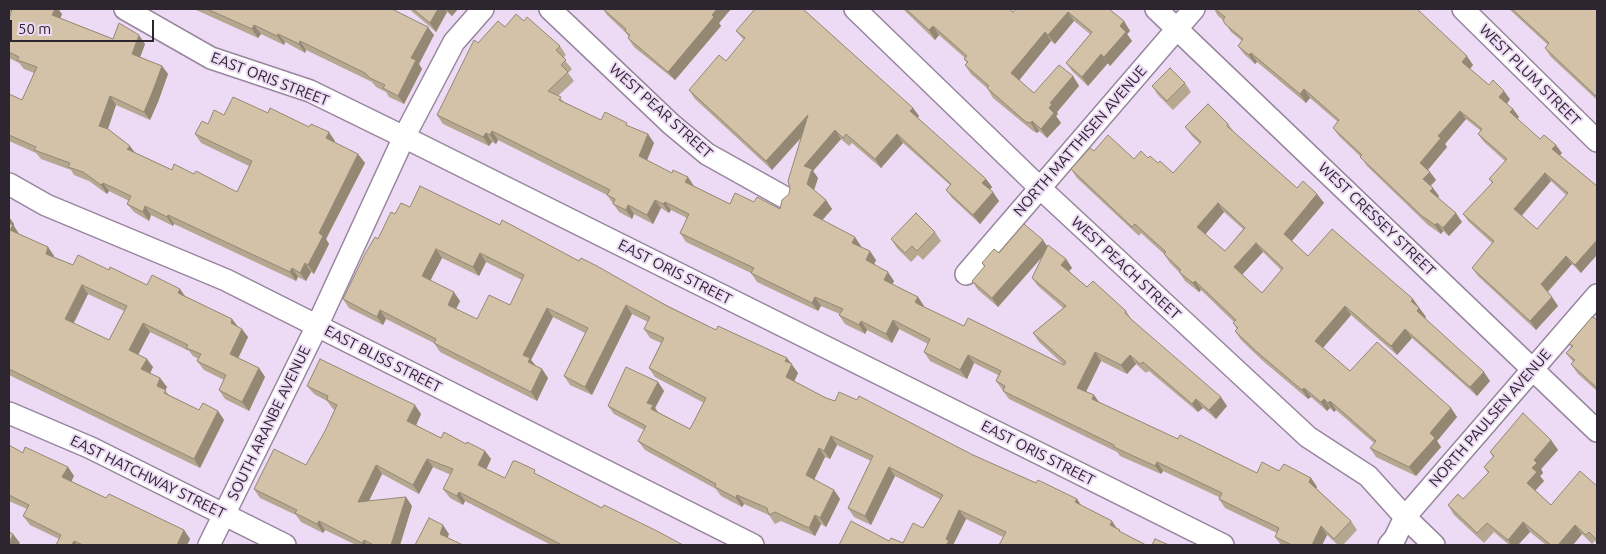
<!DOCTYPE html>
<style>
body{margin:0}
#map{position:relative;width:1606px;height:554px;overflow:hidden;background:#eddaf4;font-family:Ubuntu,sans-serif}
canvas{display:block}
.frame{position:absolute;inset:0;border:10px solid #2d2630;pointer-events:none}
.scale{position:absolute;left:10px;top:20px;width:144px;height:22px;box-sizing:border-box;border:2px solid #2d2630;border-top:0;padding-left:6px;font-size:15px;line-height:18px;white-space:nowrap;color:#2d2630;-webkit-text-stroke:4px #eddaf4;paint-order:stroke}
</style>
<div id="map">
<canvas width="1606" height="554"></canvas>
<div class="frame"></div>
<div class="scale">50 m</div>
</div>
<script>
const ctx = document.querySelector('canvas').getContext('2d');
ctx.lineJoin = 'round';
const shape = rows => new Path2D(rows.map(r => 'M' + r).join(''));
function stroke(path, color, width, dash) { ctx.strokeStyle = color; ctx.lineWidth = width; ctx.lineCap = dash ? 'butt' : 'round'; ctx.setLineDash(dash || []); ctx.stroke(path); }
function fillPath(path, color) { ctx.fillStyle = color; ctx.fill(path, 'evenodd'); }
function write(font, color, halo, rows, align = 'center') {
  ctx.font = font + ' Ubuntu,sans-serif'; ctx.lineWidth = 4; ctx.setLineDash([]); ctx.textBaseline = 'middle'; ctx.strokeStyle = halo; ctx.fillStyle = color; for (const [text, x, y, turn = 0] of rows) {
    ctx.save(); ctx.translate(x, y); ctx.rotate((+turn || 0) * Math.PI / 180); ctx.textAlign = isNaN(turn) ? turn : align; if (halo) ctx.strokeText(text, 0, 0); ctx.fillText(text, 0, 0); ctx.restore();
  }
}
const minor = shape([
 [125,9,211,58,310,91,404,137,1223,545],
 [550,9,671,124,707,154,784,197],
 [855,9,1040,188,1308,437,1368,476,1405,517,1434,545],
 [1156,9,1597,431],
 [1463,9,1597,141],
 [9,184,46,205,226,280,753,545],
 [966,274,1194,9],
 [9,413,91,448,285,545],
 [209,545,317,326,404,137,454,42,483,9],
 [1389,545,1395,538,1405,517,1597,295]
]);
stroke(minor, '#97869e', 24);
stroke(minor, '#fff', 21);
fillPath(shape([
 [9,9,58,9,62,14,60,18,113,39,145,44,140,57,162,66,168,74,158,102,150,120,116,105,108,129,136,153,172,170,194,174,237,192,249,166,201,143,195,134,208,124,224,115,268,113,335,141,334,142,358,154,365,163,326,239,329,244,314,274,311,272,306,281,298,277,296,281,174,224,173,226,151,215,149,221,134,212,127,204,129,201,109,191,107,194,89,181,74,175,71,170,41,159,36,153,9,141,9,94,22,100,34,73,24,69,19,63,9,58,9,19,11,12,9,11],
 [194,9,392,9,434,35,419,64,422,69,404,104,389,97,386,92,376,87,372,82,306,50,305,53,285,42,284,45,261,34,258,38],
 [409,9,458,9,452,16,447,12,436,32],
 [603,9,731,9,719,23,721,26,675,80,634,47,628,38,629,37,625,32,607,15],
 [753,9,803,9,913,108,919,116,918,118,986,179,992,187,990,190,999,201,980,224,952,198,946,190,950,185,903,143,881,168,852,143,849,146,841,139,813,171,818,178,814,190,826,200,832,209,822,220,861,246,861,247,876,260,874,264,894,281,892,284,918,297,924,306,923,307,964,326,1064,365,1039,342,1033,333,1063,308,1038,286,1032,278,1043,256,998,307,978,290,972,281,984,267,982,263,999,253,1047,247,1066,259,1072,268,1069,271,1087,287,1126,311,1132,320,1227,406,1216,419,1203,408,1198,412,1149,371,1146,373,1136,364,1127,374,1101,361,1086,391,1094,395,1099,402,1178,439,1257,473,1279,471,1311,478,1317,487,1316,488,1351,521,1357,530,1343,545,1338,545,1327,535,1322,545,1281,545,1275,537,1277,533,1225,508,1219,499,1219,497,1163,471,1161,474,1120,456,1117,452,1009,399,996,381,998,375,974,363,967,379,930,361,924,352,928,344,899,329,892,343,867,330,865,334,845,324,839,315,840,314,821,306,818,311,757,282,751,273,686,242,680,233,687,218,671,210,669,213,661,208,653,224,634,214,632,219,619,212,607,195,498,140,496,144,492,142,489,146,443,124,437,115,478,43,505,27,524,21,560,46,566,55,563,58,572,69,568,73,574,81,558,96,564,102,601,120,629,127,648,134,654,143,647,160,694,186,730,204,754,202,780,209,789,194,801,138,772,170,695,99,689,90,726,61,744,40,736,31,754,10],
 [903,9,1009,9,1013,12,1109,9,1124,21,1130,31,1127,34,1132,41,1110,66,1108,63,1088,86,1073,72,1066,63,1090,34,1074,21,1055,44,1051,41,1019,80,1034,93,1073,76,1079,86,1057,112,1058,114,1056,116,1061,123,1047,138,1039,131,1037,133,1033,131,993,98,987,88,971,74,965,65,967,63,964,59,965,58,939,35,935,40],
 [1214,9,1417,9,1473,65,1470,69,1489,85,1510,99,1507,104,1513,109,1519,117,1517,119,1540,139,1562,153,1560,155,1597,186,1581,273,1572,264,1548,292,1558,306,1536,330,1478,276,1472,268,1492,243,1469,222,1463,214,1492,183,1489,179,1505,161,1484,142,1478,134,1481,131,1466,119,1445,144,1447,147,1428,170,1436,180,1431,186,1439,196,1438,198,1462,222,1449,236,1443,231,1441,234,1428,225,1367,166,1361,157,1339,136,1333,128,1338,122,1310,98,1306,103,1257,62,1255,64,1244,54,1238,46,1242,41,1231,32,1223,20,1218,16],
 [1551,181,1566,195,1537,229,1522,216],
 [1509,9,1597,9,1597,100,1551,57,1545,48,1548,45],
 [1185,83,1191,92,1173,110,1158,95,1152,86],
 [1228,124,1234,132,1297,188,1317,194,1324,203,1292,241,1308,256,1419,308,1426,317,1425,318,1490,381,1477,396,1412,338,1397,355,1351,315,1323,348,1350,371,1451,408,1457,417,1437,441,1441,447,1416,476,1376,457,1370,448,1374,443,1336,410,1334,412,1330,408,1327,411,1311,397,1308,399,1263,361,1241,340,1235,331,1237,329,1233,323,1234,322,1201,290,1199,292,1185,281,1179,272,1170,263,1164,254,1141,233,1139,236,1077,178,1071,169,1094,151,1134,159,1148,158,1158,163,1173,173,1200,144,1192,136,1185,127],
 [1224,212,1243,229,1225,251,1205,234],
 [1263,252,1281,270,1262,293,1242,274],
 [410,207,500,225,579,261,716,330,787,358,798,373,794,381,826,398,973,455,1036,483,1077,499,1081,506,1003,537,966,519,953,545,839,545,889,541,903,543,923,528,940,499,895,476,871,525,854,517,848,508,871,461,837,445,830,459,825,457,814,480,834,490,840,499,826,527,821,524,815,536,781,521,775,524,769,515,744,504,742,507,721,496,716,489,645,450,638,441,644,430,614,414,608,406,658,382,664,391,655,408,658,412,690,429,704,403,655,377,649,368,661,343,650,338,644,329,648,322,632,314,592,395,570,385,564,376,585,333,553,317,531,360,536,366,542,369,548,378,537,401,440,352,434,343,386,319,383,325,349,308,343,299,378,239,395,214],
 [442,258,479,276,486,262,522,280,510,305,477,319,456,309,460,301,430,281],
 [9,217,14,224,14,226,19,234,48,247,54,256,54,257,73,265,109,270,147,285,180,289,185,296,232,319,237,326,248,337,238,358,259,368,265,377,249,411,225,399,219,390,224,380,204,370,197,361,198,359,193,356,189,351,150,332,138,354,153,367,150,373,160,378,167,387,165,390,169,395,199,410,218,411,224,420,200,468,9,375],
 [88,294,124,311,109,340,74,323],
 [935,232,941,241,923,260,918,255,911,262,897,248,891,239],
 [1597,318,1597,391,1578,374,1571,364,1573,362,1566,353,1571,347,1569,344],
 [307,386,421,414,416,425,441,438,466,444,485,451,491,459,486,469,505,478,538,475,602,508,683,545,551,545,465,501,463,505,450,498,443,489,451,475,433,467,419,494,382,474,369,501,412,506,400,545,356,545,325,530,323,533,301,522,296,515,260,498,254,489,306,465,325,431,335,410,333,409,327,401,314,394],
 [1551,440,1558,450,1541,469,1543,473,1540,476,1544,481,1535,490,1551,505,1597,486,1597,543,1595,541,1592,544,1582,534,1573,545,1546,545,1530,532,1518,545,1509,545,1494,532,1484,543,1454,515,1448,505,1463,499,1488,473,1484,467,1493,457,1490,452],
 [9,445,23,453,68,467,74,476,71,481,106,498,184,530,190,539,187,545,56,545,59,539,30,525,23,516,27,509,9,501]
]), '#b5a790');
fillPath(shape([
 [55,9,58,9,62,14,58,24,52,15],
 [438,9,444,9,447,12,436,32,430,23],
 [446,9,458,9,452,16],
 [717,9,731,9,719,23,721,26,675,80,668,72],
 [1068,12,1074,21,1055,44,1048,35],
 [1124,21,1130,31,1127,34,1132,41,1110,66,1104,57,1120,26],
 [254,25,261,34,258,38,252,29],
 [933,26,939,35,935,40,929,30],
 [428,27,434,35,419,64,422,69,404,104,398,96,411,58],
 [1045,32,1051,41,1017,83,1011,73],
 [278,34,285,42,284,45,277,36],
 [139,35,145,44,138,63,132,54],
 [300,41,306,50,305,53,299,44],
 [1251,53,1257,62,1255,64,1249,55],
 [1101,54,1108,63,1088,86,1082,77],
 [1467,56,1473,65,1468,71,1462,62],
 [162,66,168,74,158,102,150,120,144,112],
 [1073,76,1079,86,1057,112,1058,114,1056,116,1061,123,1047,138,1041,129,1050,103],
 [1304,89,1310,98,1306,103,1300,94],
 [1504,91,1510,99,1505,106,1499,97],
 [110,96,116,105,106,134,99,126],
 [913,108,919,116,916,120,910,111],
 [1513,109,1519,117,1516,121,1510,112],
 [1460,111,1466,119,1445,144,1447,147,1426,172,1420,163,1438,136],
 [808,115,814,123,772,170,766,161],
 [1032,121,1039,131,1037,133,1031,123],
 [835,130,841,139,813,171,818,178,813,193,807,184,804,166],
 [492,131,498,140,496,144,490,135],
 [329,132,335,141,332,147,326,138],
 [486,133,492,142,489,146,483,137],
 [648,134,654,143,645,165,639,156],
 [897,134,903,143,881,168,875,159],
 [1556,145,1562,153,1558,157,1552,149],
 [130,146,136,154,127,149],
 [358,154,365,163,326,239,329,244,314,274,308,265,319,233],
 [1430,172,1436,180,1429,187,1423,179],
 [1545,173,1551,181,1520,217,1514,209],
 [688,177,694,186,685,182],
 [986,179,992,187,988,192,982,183],
 [103,183,109,191,107,194,101,185],
 [1433,188,1439,196,1436,200,1430,191],
 [993,192,999,201,980,224,973,215],
 [1317,194,1324,203,1290,243,1284,234],
 [655,200,661,208,653,224,647,215],
 [826,200,832,209,819,224,813,215],
 [665,202,671,210,669,213,663,204],
 [1218,203,1224,212,1204,236,1197,227],
 [628,205,634,214,632,219,626,210],
 [145,206,151,215,149,221,143,212],
 [1456,213,1462,222,1449,236,1443,228],
 [168,215,174,224,173,226,167,217],
 [9,217,14,224,14,226,19,234,10,230,9,224],
 [1437,223,1443,231,1441,234,1435,225],
 [855,237,861,246,858,251,852,243],
 [1043,240,1049,249,998,307,992,298],
 [1597,240,1597,255,1581,273,1575,265],
 [1256,243,1263,252,1241,276,1234,267],
 [48,247,54,256,52,262,46,254],
 [436,249,442,258,428,285,422,276],
 [870,251,876,260,872,269,866,260],
 [480,253,486,262,479,276,473,267],
 [1566,256,1572,264,1547,292,1541,284],
 [1066,259,1072,268,1067,273,1061,265],
 [305,263,311,272,306,281,300,273],
 [292,268,298,277,296,281,290,272],
 [888,272,894,281,890,289,884,280],
 [1195,281,1201,290,1199,292,1193,283],
 [82,285,88,294,71,328,65,319],
 [180,289,186,298,178,293],
 [454,292,460,301,454,313,448,305],
 [815,297,821,306,818,311,812,303],
 [918,297,924,306,921,310,915,302],
 [1552,297,1558,306,1536,330,1530,321],
 [1413,299,1426,317,1423,320,1411,301],
 [626,305,632,314,592,395,585,387],
 [1345,306,1351,315,1321,350,1315,341],
 [547,308,553,317,531,360,536,366,534,371,523,355],
 [380,310,386,319,383,325,377,317],
 [232,319,239,328,231,323],
 [893,320,899,329,892,343,886,334],
 [861,321,867,330,865,334,859,325],
 [143,323,150,332,136,359,129,350],
 [242,329,248,337,236,363,230,354],
 [1405,329,1412,338,1397,355,1391,346],
 [1095,352,1101,361,1084,396,1077,388],
 [968,355,974,363,967,379,960,370],
 [1130,355,1136,364,1127,374,1121,365],
 [787,358,798,373,792,386,786,377,785,361],
 [147,359,153,367,148,378,141,369],
 [259,368,265,377,249,411,242,402],
 [542,369,548,378,537,401,531,392],
 [1484,372,1490,381,1477,396,1470,387],
 [160,378,167,387,163,395,157,386],
 [658,382,664,391,655,408,659,414,657,417,647,403],
 [1304,388,1311,397,1308,399,1302,390],
 [1094,395,1100,404,1092,399],
 [1221,397,1227,406,1216,419,1209,410],
 [1196,399,1203,408,1198,412,1192,404],
 [1324,399,1330,408,1327,411,1321,402],
 [1330,401,1336,410,1334,412,1328,403],
 [415,405,421,414,414,430,407,421],
 [1451,408,1457,417,1437,441,1441,447,1416,476,1409,467,1430,433],
 [218,411,224,420,200,468,194,459],
 [831,436,837,445,830,459,824,451],
 [1551,440,1558,450,1541,469,1543,473,1540,476,1544,481,1534,492,1527,483,1532,468,1534,460],
 [819,448,825,457,812,484,806,475],
 [485,451,491,459,484,474,478,465],
 [427,459,433,467,419,494,413,485],
 [1157,462,1163,471,1161,474,1155,466],
 [376,465,382,474,364,511,358,502],
 [68,467,74,476,69,486,62,477],
 [889,467,895,476,871,525,865,516],
 [1311,478,1317,487,1315,490,1309,482],
 [834,490,840,499,826,527,820,518],
 [459,492,465,501,463,505,457,496],
 [737,495,744,504,742,507,736,498],
 [406,497,412,506,400,545,391,545],
 [1077,499,1083,508,1075,502],
 [959,510,966,519,953,545,946,545,946,539],
 [815,515,821,524,815,536,809,528],
 [319,521,325,530,323,533,317,524],
 [1112,521,1118,530,1110,525],
 [1523,522,1530,532,1518,545,1511,545,1508,540],
 [443,525,449,534,446,543,440,534],
 [1575,525,1582,534,1573,545,1558,545],
 [1321,526,1327,535,1322,545,1312,545],
 [184,530,190,539,187,545,177,545],
 [13,534,20,543,18,545,9,545,9,544],
 [364,540,367,545,364,545,362,543],
 [74,541,77,545,72,545]
]), '#948875');
const building = shape([
 [12,9,55,9,52,15,113,39,119,23,139,35,132,54,162,66,152,93,144,112,110,96,99,126,108,129,130,146,127,149,172,170,174,164,194,174,196,171,237,192,252,161,195,134,202,121,208,124,214,110,224,115,233,97,268,113,270,108,309,127,311,124,329,132,326,138,358,154,319,233,323,236,308,265,305,263,300,273,292,268,290,272,168,215,167,217,145,206,143,212,127,204,131,196,103,183,101,185,83,172,68,167,70,163,34,150,36,147,9,135,9,94,22,100,37,67,17,60,19,57,9,52,9,19,12,9],
 [207,9,392,9,428,27,411,58,416,60,398,96,383,88,385,85,370,78,365,73,300,41,299,44,278,34,277,36,254,25,252,29,207,9],
 [413,9,438,9,430,23,413,9],
 [603,9,717,9,712,15,714,17,668,72,628,38,630,35,625,31,626,29,603,9],
 [755,9,803,9,913,108,910,111,986,179,982,183,993,192,973,215,946,190,951,184,897,134,875,159,846,134,843,138,835,130,804,166,812,169,807,184,826,200,813,215,855,237,852,243,870,251,866,260,888,272,884,280,918,297,915,302,918,304,964,326,968,318,1064,365,1066,362,1033,333,1066,306,1032,278,1048,245,1066,259,1061,265,1087,287,1093,281,1126,311,1125,313,1132,320,1221,397,1209,410,1196,399,1192,404,1143,362,1140,364,1130,355,1121,365,1095,352,1077,388,1094,395,1092,399,1178,439,1180,435,1257,473,1262,462,1279,471,1284,464,1311,478,1309,482,1351,521,1334,539,1321,526,1312,545,1292,545,1275,537,1279,528,1219,499,1222,493,1157,462,1155,466,1114,447,1114,445,1003,391,1005,386,996,381,1001,371,968,355,960,370,924,352,930,339,893,320,886,334,861,321,859,325,839,315,843,309,815,297,812,303,751,273,754,268,680,233,689,214,665,202,663,204,655,200,647,215,628,205,626,210,613,204,615,199,607,195,610,190,492,131,490,135,486,133,483,137,437,115,474,40,478,43,498,21,505,27,516,14,524,21,527,17,560,46,556,50,566,60,561,65,568,72,548,91,561,97,559,100,601,120,605,112,627,123,626,125,648,134,639,156,672,173,673,170,688,177,685,182,730,204,735,193,754,202,757,197,780,209,782,200,789,194,790,188,788,181,808,115,766,161,689,90,719,55,726,61,745,38,736,31,755,9],
 [906,9,1009,9,1013,12,1016,9,1109,9,1124,21,1120,26,1126,32,1104,57,1101,54,1082,77,1066,63,1092,32,1068,12,1048,35,1045,32,1011,73,1034,93,1059,65,1073,76,1050,103,1052,104,1049,108,1054,113,1041,129,1032,121,1031,123,1026,122,987,88,989,86,965,65,968,62,964,59,967,56,933,26,929,30,906,9],
 [1215,9,1417,9,1467,56,1462,62,1489,85,1493,80,1504,91,1499,97,1513,109,1510,112,1540,139,1544,135,1556,145,1552,149,1597,186,1597,240,1575,265,1566,256,1541,284,1552,297,1530,321,1472,268,1494,241,1463,214,1493,182,1489,179,1507,159,1478,134,1482,129,1460,111,1438,136,1441,138,1420,163,1430,172,1423,179,1433,188,1430,191,1456,213,1443,228,1437,223,1435,225,1422,216,1360,157,1362,155,1333,128,1339,120,1304,89,1300,94,1251,53,1249,55,1238,46,1243,39,1225,24,1223,20,1225,17,1215,9],
 [1545,173,1568,193,1537,229,1514,209,1545,173],
 [1512,9,1597,9,1597,97,1545,48,1549,43,1512,9],
 [1170,68,1185,83,1167,101,1152,86,1170,68],
 [1208,104,1228,124,1227,126,1297,188,1303,181,1317,194,1284,234,1308,256,1332,229,1413,299,1411,301,1419,308,1417,311,1484,372,1470,387,1405,329,1391,346,1345,306,1315,341,1350,371,1377,342,1451,408,1430,433,1435,438,1409,467,1370,448,1376,441,1330,401,1328,403,1324,399,1321,402,1304,388,1302,390,1257,352,1235,331,1238,328,1233,323,1236,320,1195,281,1193,283,1179,272,1181,270,1164,254,1166,252,1135,224,1132,227,1071,169,1090,148,1094,151,1108,135,1134,159,1141,151,1148,158,1150,156,1158,163,1160,161,1173,173,1201,142,1185,127,1208,104],
 [1218,203,1245,228,1225,251,1197,227,1218,203],
 [1256,243,1283,268,1262,293,1234,267,1256,243],
 [420,186,500,225,502,220,579,261,581,258,597,266,667,306,716,330,718,326,787,358,785,361,792,364,786,377,826,398,835,401,839,392,857,400,859,396,973,455,1036,483,1038,480,1077,499,1075,502,1112,521,1110,525,1120,530,1119,531,1146,545,999,545,1006,532,959,510,946,539,949,541,946,545,839,545,851,521,889,541,891,538,903,543,913,523,923,528,943,495,889,467,865,516,848,508,873,456,831,436,824,451,819,448,806,475,834,490,820,518,815,515,809,528,775,512,769,515,767,508,737,495,736,498,715,487,716,484,638,441,646,426,608,406,626,367,658,382,647,403,653,405,651,409,690,429,706,398,649,368,664,338,644,329,650,317,626,305,585,387,564,376,588,328,547,308,523,355,530,358,528,362,542,369,531,392,434,343,436,339,380,310,377,317,343,299,365,254,375,237,378,239,391,212,395,214,401,203,410,207,420,186],
 [436,249,473,267,480,253,524,275,510,305,489,295,477,319,448,305,454,292,422,276,436,249],
 [916,213,935,232,917,251,912,246,905,253,891,239,916,213],
 [9,223,13,225,10,230,48,247,46,254,73,265,78,255,109,270,110,267,147,285,152,275,180,289,178,293,232,319,231,323,242,329,230,354,259,368,242,402,219,390,226,375,197,361,201,354,186,348,188,345,143,323,129,350,147,359,141,369,160,378,157,386,166,390,164,393,199,410,203,403,218,411,194,459,9,369,9,223],
 [82,285,127,306,109,340,65,319,82,285],
 [1024,224,1043,240,992,298,972,281,985,266,982,263,994,249,999,253,1024,224],
 [1592,317,1596,319,1597,318,1597,388,1571,364,1575,360,1566,353,1573,346,1569,344,1592,317],
 [320,359,415,405,407,421,441,438,444,432,466,444,467,442,485,451,478,465,505,478,513,461,516,461,535,470,534,473,602,508,604,505,659,532,683,545,562,545,459,492,457,496,443,489,453,469,427,459,413,485,376,465,358,502,406,497,391,545,374,545,364,540,362,543,319,521,317,524,295,513,297,510,254,489,274,449,306,465,325,431,337,405,327,400,328,396,307,386,320,359],
 [1523,413,1551,440,1534,460,1537,463,1532,468,1537,472,1527,483,1551,505,1580,471,1597,486,1597,540,1589,532,1586,535,1575,525,1558,545,1551,545,1523,522,1508,540,1487,523,1477,533,1448,505,1458,494,1463,499,1489,472,1484,467,1494,456,1490,452,1523,413],
 [9,445,23,453,25,447,68,467,62,477,106,498,109,494,184,530,177,545,83,545,74,541,72,545,56,545,61,535,23,516,29,505,9,495,9,445],
 [429,518,443,525,440,534,463,545,415,545,429,518],
 [9,532,13,534,9,544,9,532],
 [1155,539,1169,545,1152,545,1155,539]
]);
fillPath(building, '#d3c2a7');
stroke(building, '#948875', 1);
write('15px', '#2d2630', '#eddaf4', [
 ["WEST PLUM STREET",1530,75,45],
 ["EAST ORIS STREET",270,79,21],
 ["WEST PEAR STREET",661,111,42],
 ["NORTH MATTHISEN AVENUE",1080,141,-49],
 ["WEST CRESSEY STREET",1377,219,44],
 ["WEST PEACH STREET",1126,268,43],
 ["EAST ORIS STREET",675,272,27],
 ["EAST BLISS STREET",383,359,27],
 ["NORTH PAULSEN AVENUE",1490,418,-49],
 ["SOUTH ARANBE AVENUE",269,423,-64],
 ["EAST ORIS STREET",1038,453,27],
 ["EAST HATCHWAY STREET",148,477,26]
]);
</script>
